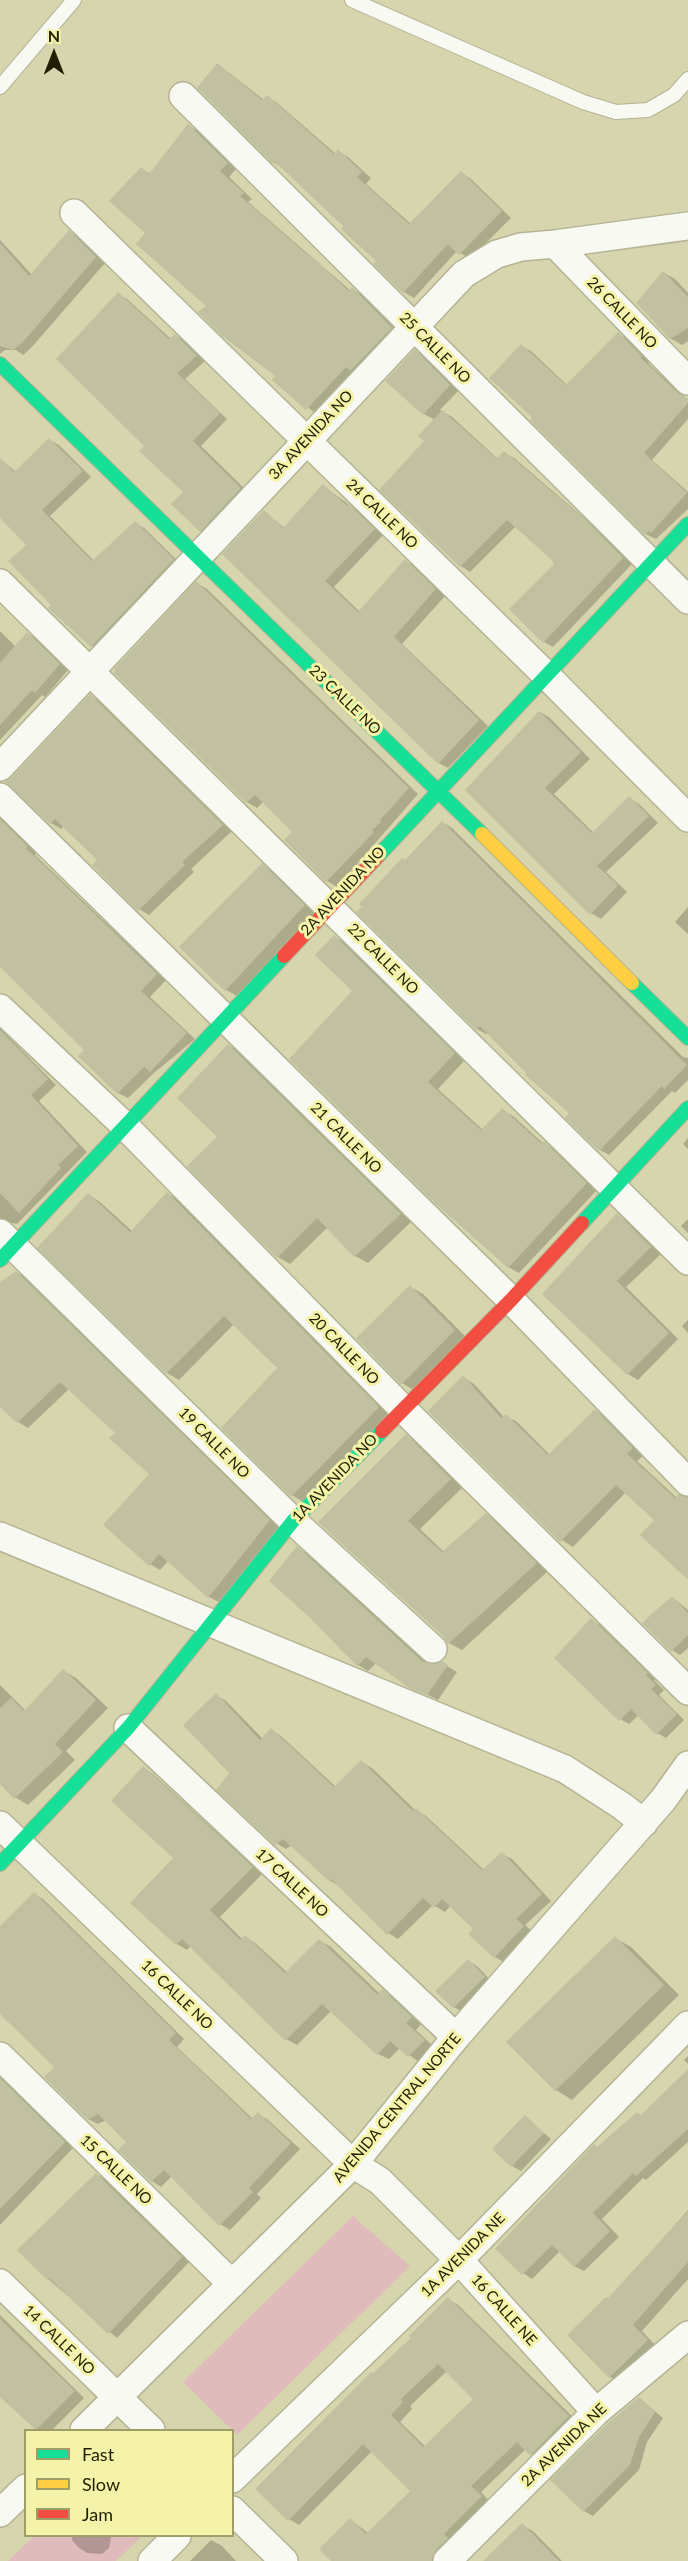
<!DOCTYPE html>
<style>
body{margin:0}
#map{position:relative;width:688px;height:2561px;overflow:hidden;background:#d6d5ad;font-family:Lato,sans-serif}
canvas{display:block}
.legend{position:absolute;left:24px;top:2429px;width:210px;height:108px;box-sizing:border-box;background:#f4f3a9;border:2px solid #9f9e66;margin:0;padding:8px 10px;list-style:none;font-size:18px;color:#201f02}
.legend li{display:flex;align-items:center;gap:12px;height:30px}
.legend b{width:30px;border:2px solid #9f9e66}
.north{position:absolute;left:24px;top:24px;width:60px;height:60px;-webkit-text-stroke:4px #f4f3a9;paint-order:stroke;rotate:0deg;font-size:16px;font-weight:700;line-height:24px;text-align:center;color:#201f02}
.north::after{content:'';display:block;margin:auto;width:21px;height:27px;background:#201f02;clip-path:polygon(50% 0,100% 100%,50% 72%,0 100%)}
</style>
<div id="map">
<canvas width="688" height="2561"></canvas>
<ul class="legend">
<li><b style="height:8px;background:#16e098"></b>Fast</li>
<li><b style="height:8px;background:#ffcf43"></b>Slow</li>
<li><b style="height:8px;background:#f24e42"></b>Jam</li>
</ul>
<div class="north">N</div>
</div>
<script>
const ctx = document.querySelector('canvas').getContext('2d');
ctx.lineJoin = 'round';
function fillPath(path, color) { ctx.fillStyle = color; ctx.fill(path, 'evenodd'); }
const shape = rows => new Path2D(rows.map(r => 'M' + r).join(''));
function stroke(path, color, width, dash) { ctx.strokeStyle = color; ctx.lineWidth = width; ctx.lineCap = dash ? 'butt' : 'round'; ctx.setLineDash(dash || []); ctx.stroke(path); }
function write(font, color, halo, rows, align = 'center') {
  ctx.font = font + ' Lato,sans-serif'; ctx.lineWidth = 6; ctx.setLineDash([]); ctx.textBaseline = 'middle'; ctx.strokeStyle = halo; ctx.fillStyle = color; for (const [text, x, y, turn = 0] of rows) {
    ctx.save(); ctx.translate(x, y); ctx.rotate((+turn || 0) * Math.PI / 180); ctx.textAlign = isNaN(turn) ? turn : align; if (halo) ctx.strokeText(text, 0, 0); ctx.fillText(text, 0, 0); ctx.restore();
  }
}
fillPath(shape([
 [353,2216,410,2266,237,2435,183,2382],
 [34,2536,142,2536,116,2561,8,2561]
]), '#dfbbbb');
fillPath(shape([
 [218,64,264,100,267,97,276,102,336,154,338,151,348,157,371,178,366,184,411,224,462,173,471,179,511,218,470,259,457,251,414,298,404,292,375,264,378,261,345,226,284,168,273,162],
 [189,126,198,131,236,169,229,177,252,199,248,202,351,291,353,289,362,295,400,334,316,414,274,379,277,376,208,306,147,233,141,169,151,174],
 [69,232,78,237,105,263,31,348,23,355,16,350,5,350,0,354,0,240,32,275],
 [664,273,675,279,688,293,688,341,682,345,670,338],
 [118,294,127,299,171,339,175,335,184,340,205,361,185,379,227,419,201,446,249,493,209,536,201,531,185,492,146,446],
 [618,334,628,339,650,362,648,363,688,400,688,419,652,460,688,492,688,509,656,539,646,534,534,417,521,346,531,351,568,386],
 [415,351,424,356,458,391,440,410,452,417,498,459,504,453,514,458,597,529,632,564,553,647,544,642,556,564,516,526,470,572,461,566,426,441,435,420,424,414],
 [50,440,59,445,91,477,50,516,94,561,135,523,144,528,182,565,101,652,92,646,50,608,53,605,28,545,0,517,0,459,16,472],
 [323,486,358,511,383,535,334,587,360,612,405,561,415,566,445,596,402,644,488,726,448,768,439,763,264,512,285,528],
 [197,583,207,589,418,794,337,887,327,881,294,832,264,801,257,808,247,802],
 [0,631,16,647,28,634,37,639,68,670,45,697,42,695,0,740],
 [91,696,101,702,232,831,191,869,194,872,149,915,139,909,99,860,64,826,61,829,51,823],
 [540,712,550,718,590,759,554,794,594,833,629,798,639,804,658,823,606,872,627,892,601,919,591,913,467,790],
 [0,817,37,853,35,855,166,980,150,997,195,1039,154,1073,128,1098,118,1093,80,1056,86,1050,0,965],
 [442,822,452,828,683,1057,688,1058,688,1080,675,1093,672,1091,609,1155,600,1150,572,1113,488,1033,486,1034,477,1029,405,862],
 [262,865,275,872,316,913,239,997,226,990,181,947],
 [688,907,688,934,675,922],
 [335,937,346,943,465,1060,438,1089,483,1130,502,1110,513,1116,544,1144,555,1149,597,1190,519,1273,508,1267,354,991],
 [0,1028,56,1085,39,1101,87,1152,17,1224,7,1222,0,1227],
 [228,1045,241,1052,412,1221,368,1263,355,1256,328,1227,290,1264,278,1257,219,1137],
 [688,1138,688,1149,683,1144],
 [168,1194,179,1200,390,1414,303,1502,292,1495,279,1368,234,1324,179,1380,167,1373,89,1195,100,1202,132,1231],
 [617,1215,627,1221,661,1254,626,1287,678,1339,638,1380,628,1374,544,1294],
 [688,1219,688,1233,681,1226],
 [16,1272,26,1278,279,1527,219,1602,209,1597,169,1560,160,1570,150,1564,151,1474,117,1433,69,1389,28,1428,18,1422,0,1404,0,1284],
 [411,1287,423,1294,467,1338,415,1391,402,1383],
 [688,1320,688,1333,682,1326],
 [463,1377,474,1384,504,1417,506,1416,517,1422,550,1455,596,1411,607,1418,644,1455,637,1461,677,1498,688,1502,688,1575,656,1520,626,1492,573,1547,562,1540,430,1411],
 [406,1436,419,1443,463,1487,420,1529,444,1552,486,1515,499,1522,548,1571,462,1650,449,1643,445,1636,320,1522],
 [297,1548,308,1554,430,1666,442,1663,457,1672,438,1700,412,1687,377,1662,368,1671,358,1665],
 [672,1597,688,1610,688,1648,680,1655,672,1650],
 [591,1620,600,1625,655,1679,654,1680,664,1690,659,1695,684,1720,666,1738,657,1733,639,1715,629,1724,620,1719],
 [64,1671,76,1678,108,1708,66,1751,75,1760,28,1805,15,1797,0,1782,0,1685,26,1711],
 [216,1695,226,1701,263,1739,271,1730,281,1736,336,1787,361,1762,372,1768,416,1811,426,1816,484,1870,502,1854,512,1859,551,1901,525,1925,534,1933,505,1963,495,1957,470,1934,475,1928,451,1905,445,1912,433,1905,398,1939,388,1933,339,1886,329,1880,292,1845,286,1849,276,1843,231,1773],
 [143,1768,153,1774,262,1874,220,1917,242,1939,245,1937,255,1943,288,1973,319,1941,330,1946,380,1994,383,1991,393,1997,421,2024,416,2030,434,2047,419,2062,400,2048,389,2059,378,2054,331,2011,297,2045,286,2039,191,1946,187,1950,177,1944,175,1858],
 [34,1894,43,1899,184,2039,177,2047,253,2119,258,2114,267,2119,300,2149,257,2194,261,2198,230,2230,220,2224,172,2176,161,2187,152,2181,120,2150,128,2142,106,2120,98,2124,88,2119,56,2067,0,2008,0,1927],
 [615,1938,631,1947,679,1995,572,2100,556,2090,508,2042],
 [468,1961,477,1966,493,1983,462,2012,454,2007],
 [688,2056,688,2064,684,2060],
 [688,2071,688,2142,646,2180,643,2178,602,2219,619,2237,584,2271,574,2266,560,2251,532,2279,523,2273,598,2148,642,2116],
 [0,2076,73,2148,0,2225],
 [525,2117,551,2139,521,2171,512,2166],
 [96,2174,105,2179,189,2262,117,2338,48,2279],
 [688,2210,688,2279,642,2331,657,2347,620,2383,610,2377,609,2300],
 [448,2299,458,2305,579,2423,541,2460,526,2449,481,2492,491,2503,443,2561,333,2561,351,2520,368,2533,412,2491,372,2451,299,2525,289,2519,374,2375,413,2338],
 [447,2371,475,2400,426,2447,400,2422,412,2409,410,2406],
 [0,2315,84,2398,52,2430,37,2430,0,2395],
 [639,2398,663,2418,647,2442,639,2470,593,2516,584,2511,552,2480],
 [522,2525,533,2531,562,2561,485,2561],
 [72,2536,110,2536,111,2538,109,2548,102,2554,87,2553,78,2547,72,2540],
 [211,2540,222,2546,236,2561,190,2561]
]), '#0003');
fillPath(shape([
 [217,63,262,100,267,95,334,154,338,149,362,172,357,177,409,224,461,171,502,211,459,255,448,244,403,293,373,264,376,261,341,229,343,226,274,161,272,163,197,88],
 [188,124,228,163,220,171,244,193,240,196,308,255,309,254,349,291,352,287,392,328,350,371,346,367,306,410,272,380,275,376,221,335,198,312,206,306,136,244,145,233,109,201,141,167,149,174],
 [69,230,96,257,22,343,13,350,0,346,0,243,29,276],
 [663,271,688,297,688,328,670,339,636,303],
 [118,292,169,339,175,334,197,356,177,373,220,413,193,441,241,488,200,532,171,504,183,492,139,451,144,446,56,359],
 [618,332,642,356,640,357,677,392,688,399,688,403,644,453,687,493,651,533,649,531,645,535,530,420,532,417,489,378,521,344,566,385],
 [415,349,450,385,423,415,385,381],
 [442,410,497,459,504,451,588,522,623,558,543,643,509,609,554,564,551,559,507,520,460,567,379,490,424,441,418,436],
 [49,438,83,471,42,510,92,561,135,521,174,559,91,647,48,608,51,605,8,561,26,545,0,518,0,458,14,472],
 [323,484,347,506,349,504,375,529,325,581,358,612,405,559,436,589,394,637,479,720,438,764,222,554,264,510,283,528],
 [196,581,409,788,380,820,381,822,372,830,374,832,326,882,284,840,292,832,255,795,246,803,114,673,116,671,114,669],
 [27,632,60,664,35,693,32,690,0,725,0,663],
 [90,694,223,825,182,862,185,865,138,911,92,865,97,860,55,819,50,824,5,782,11,778],
 [539,711,581,752,545,788,592,833,629,796,649,816,597,866,618,885,590,915,465,790],
 [0,819,28,847,26,848,157,974,141,991,187,1033,150,1072,144,1067,117,1094,78,1056,84,1050,0,967],
 [442,821,687,1065,664,1089,662,1086,599,1151,565,1118,569,1113,525,1075,526,1073,480,1026,476,1030,356,912,362,907,359,904,402,858,405,860],
 [262,863,305,905,225,991,179,947],
 [334,935,455,1053,428,1082,481,1130,502,1108,542,1144,544,1141,587,1183,508,1268,437,1205,289,1059,352,991,315,955],
 [0,1030,48,1079,31,1095,78,1146,58,1165,61,1168,19,1213,0,1193],
 [228,1044,401,1214,354,1257,317,1218,277,1258,189,1169,187,1166,217,1137,177,1098],
 [167,1192,379,1407,291,1497,221,1428,277,1368,224,1316,166,1374,37,1248,88,1193,130,1232],
 [617,1213,651,1247,617,1281,669,1333,627,1375,542,1294],
 [16,1271,270,1520,208,1598,159,1554,149,1566,103,1525,149,1474,109,1438,115,1433,60,1382,17,1423,0,1407,0,1282],
 [410,1285,455,1330,401,1385,356,1338],
 [463,1375,501,1418,506,1414,548,1455,595,1409,633,1448,627,1454,675,1498,679,1494,688,1497,688,1580,640,1535,654,1520,616,1485,560,1542,428,1411],
 [406,1434,451,1479,408,1521,442,1552,486,1513,537,1563,448,1644,444,1637,318,1522],
 [297,1546,422,1661,430,1664,442,1661,448,1665,427,1695,411,1689,366,1657,357,1666,308,1616,269,1581],
 [672,1596,688,1613,688,1635,671,1652,642,1623],
 [591,1618,648,1673,646,1675,656,1685,651,1689,677,1714,656,1735,631,1709,619,1721,554,1658],
 [63,1669,96,1700,55,1744,63,1752,14,1799,0,1784,0,1708,11,1698,24,1711],
 [216,1693,260,1740,271,1728,334,1787,361,1760,413,1811,416,1808,482,1870,502,1852,542,1894,516,1919,524,1926,494,1958,468,1934,473,1929,442,1899,434,1908,423,1898,387,1935,331,1879,329,1881,283,1839,275,1845,216,1790,229,1773,183,1725],
 [143,1766,253,1867,210,1910,240,1940,245,1935,285,1973,319,1939,378,1995,382,1989,412,2017,406,2023,425,2040,408,2057,390,2041,377,2055,322,2004,285,2041,182,1939,176,1945,130,1903,173,1858,111,1801],
 [34,1892,176,2033,169,2040,251,2119,258,2112,291,2143,249,2188,253,2192,219,2226,164,2170,151,2182,118,2150,126,2142,98,2114,88,2120,44,2077,54,2067,0,2014,0,1926],
 [615,1936,664,1985,555,2091,506,2042],
 [468,1959,485,1977,453,2008,435,1991],
 [688,2069,688,2129,636,2176,633,2173,593,2213,610,2231,574,2267,552,2245,522,2275,495,2249,594,2144,597,2147,637,2112,641,2115],
 [0,2078,65,2142,0,2209],
 [525,2115,544,2133,511,2167,492,2149],
 [96,2173,182,2257,108,2334,49,2278,47,2280,17,2250],
 [688,2211,688,2262,633,2325,648,2340,609,2378,567,2335,606,2297,608,2298],
 [448,2297,569,2416,530,2456,517,2442,471,2486,482,2496,444,2534,448,2538,436,2550,432,2561,331,2561,319,2549,350,2518,366,2534,410,2491,363,2444,288,2521,255,2489,371,2372,373,2373,411,2338,409,2336],
 [438,2364,473,2399,423,2447,391,2415,403,2402,401,2399],
 [0,2319,75,2391,36,2430,0,2397],
 [639,2397,655,2412,639,2437,630,2465,583,2512,550,2480,607,2424],
 [522,2523,559,2561,483,2561]
]), '#c1c0a0');
const lane = shape([
 [352,0,583,102,616,112,648,110,674,95,688,79],
 [0,87,74,0]
]);
const street = shape([
 [183,96,688,600],
 [74,213,545,674,688,818],
 [555,244,688,381],
 [0,583,688,1261],
 [0,767,464,274,497,254,521,247,555,244,688,226],
 [0,797,511,1300,688,1482],
 [0,1008,125,1126,403,1409,688,1691],
 [0,1233,293,1521,433,1649],
 [0,1536,565,1769,622,1806,644,1823],
 [128,1728,456,2037],
 [0,1825,353,2164,380,2181,459,2260,596,2412],
 [0,2056,232,2284],
 [0,2283,151,2430],
 [84,2430,353,2164,456,2037,663,1800,688,1765],
 [232,2479,459,2260,688,2025],
 [232,2510,284,2561],
 [0,2513,26,2488],
 [152,2561,177,2536],
 [447,2561,596,2412,688,2335]
]);
const fast = shape([
 [0,364,482,834],
 [378,856,688,524],
 [632,983,688,1038],
 [582,1223,688,1108],
 [0,1260,284,956],
 [0,1864,128,1728,293,1521,382,1431]
]);
const slow = shape([
 [482,834,632,983]
]);
const jam = shape([
 [284,956,378,856],
 [382,1431,511,1300,582,1223]
]);
stroke(lane, '#b4b393', 16);
stroke(street, '#b4b393', 30);
stroke(fast, '#b4b393', 16);
stroke(slow, '#b4b393', 16);
stroke(jam, '#b4b393', 16);
stroke(lane, '#f9f9f3', 14);
stroke(street, '#f9f9f3', 27);
stroke(fast, '#16e098', 14);
stroke(slow, '#ffcf43', 14);
stroke(jam, '#f24e42', 14);
write('15px', '#201f02', '#f4f3a9', [
 ["26 CALLE NO",622,313,46],
 ["25 CALLE NO",435,348,45],
 ["3A AVENIDA NO",311,435,-47],
 ["24 CALLE NO",382,514,44],
 ["23 CALLE NO",345,700,44],
 ["2A AVENIDA NO",343,891,-47],
 ["22 CALLE NO",383,959,45],
 ["21 CALLE NO",346,1138,45],
 ["20 CALLE NO",344,1349,46],
 ["19 CALLE NO",214,1443,45],
 ["1A AVENIDA NO",335,1478,-46],
 ["17 CALLE NO",292,1883,43],
 ["16 CALLE NO",177,1995,44],
 ["AVENIDA CENTRAL NORTE",397,2108,-50],
 ["15 CALLE NO",116,2170,44],
 ["1A AVENIDA NE",463,2255,-45],
 ["16 CALLE NE",504,2310,48],
 ["14 CALLE NO",59,2340,44],
 ["2A AVENIDA NE",564,2445,-44]
]);
</script>
